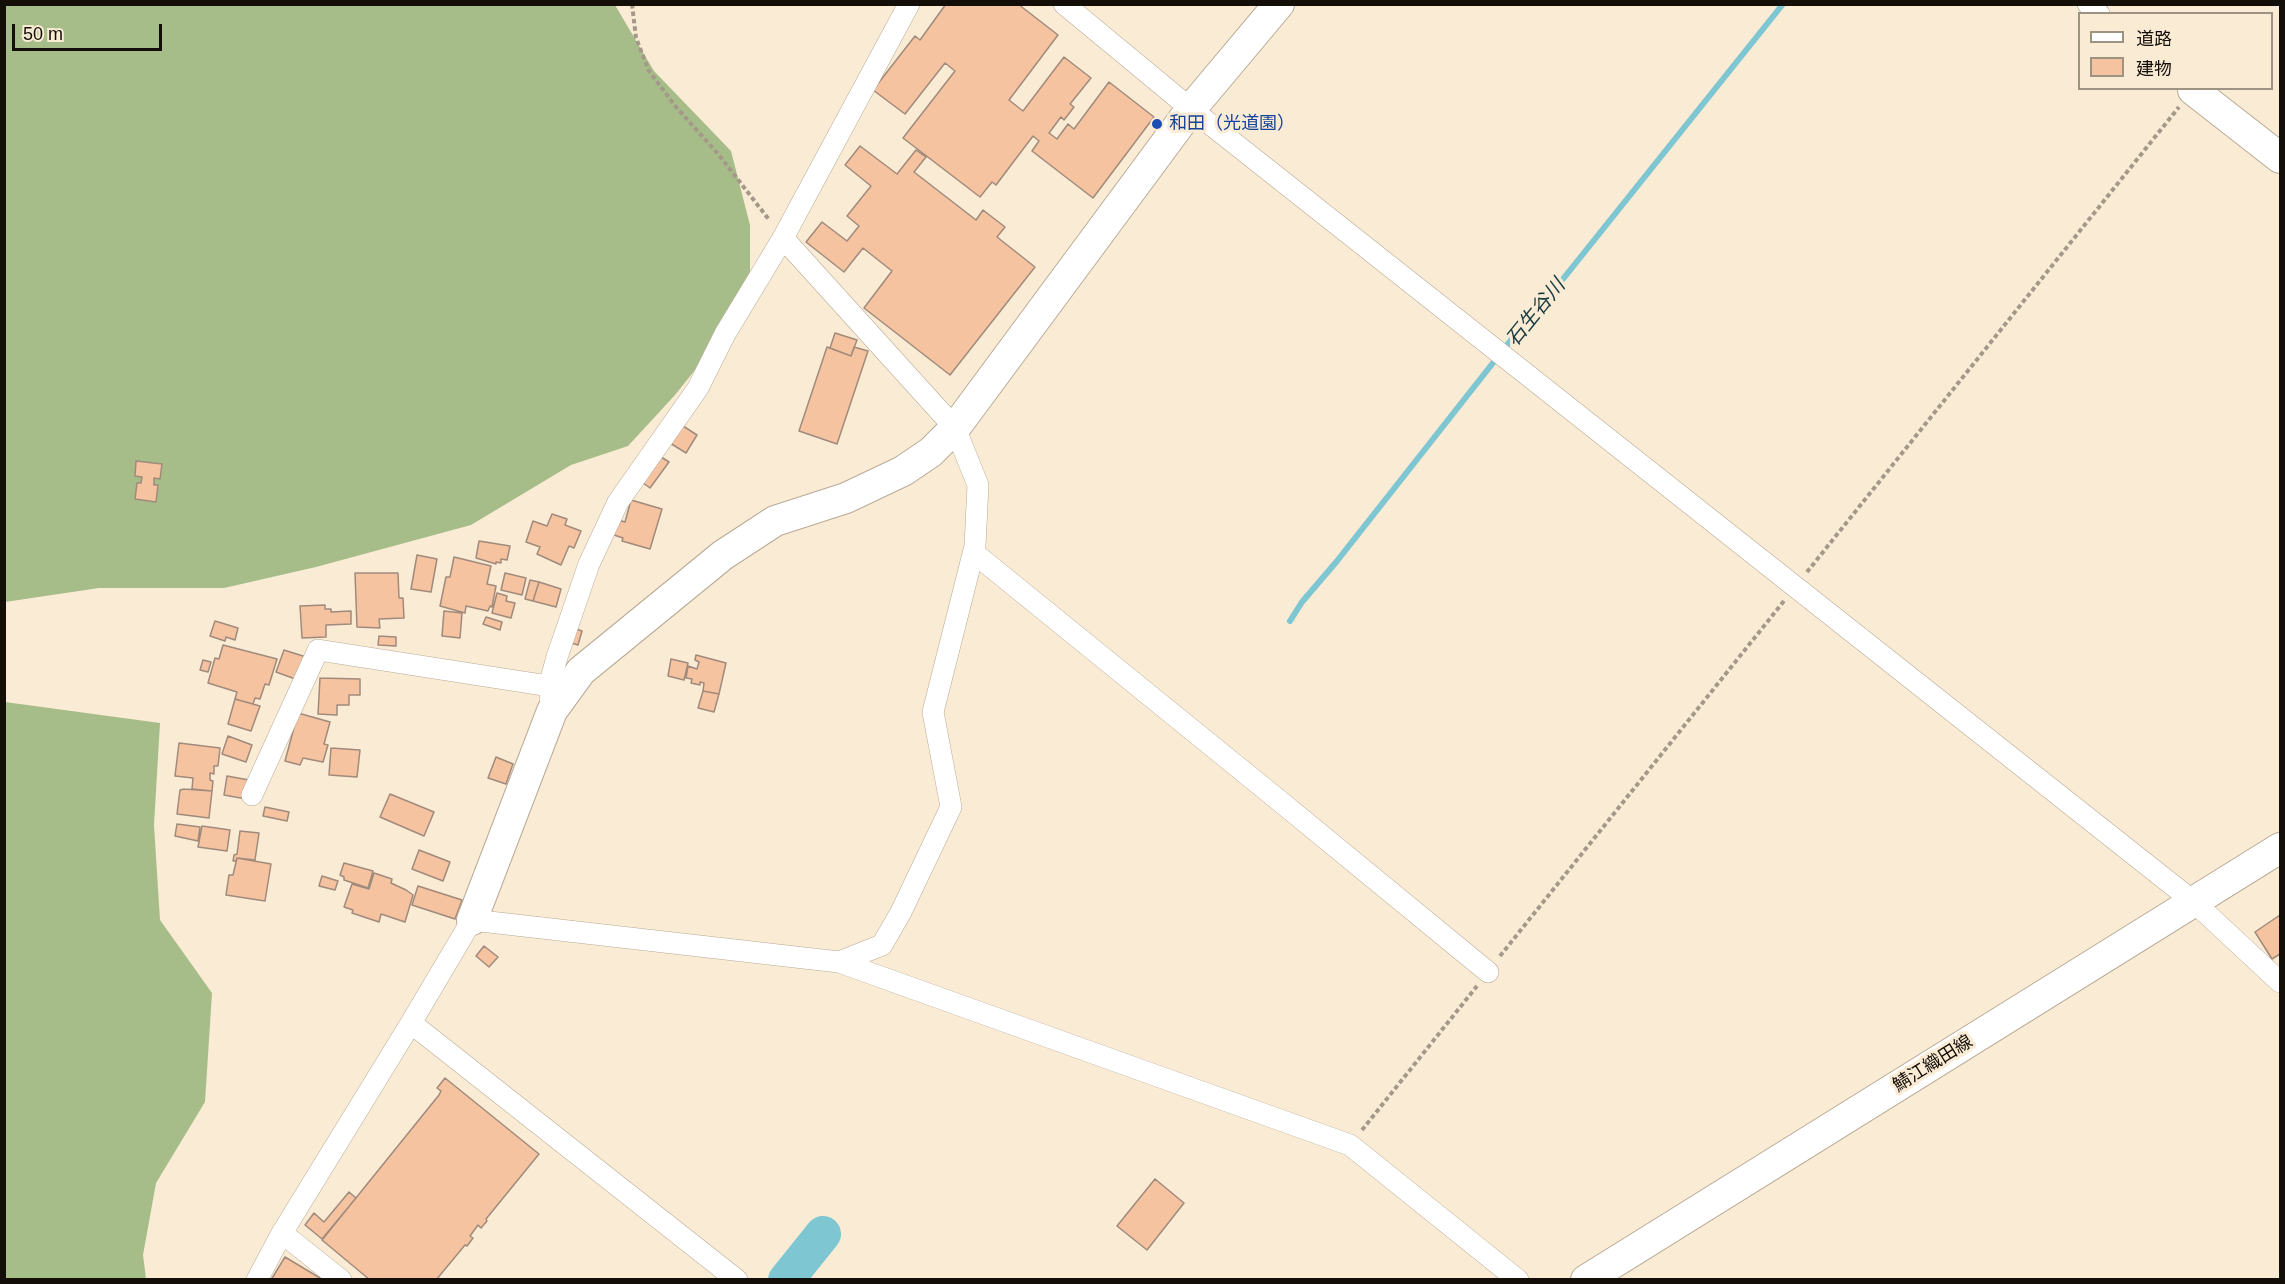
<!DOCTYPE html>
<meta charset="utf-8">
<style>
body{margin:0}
#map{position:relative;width:2285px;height:1284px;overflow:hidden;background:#faebd5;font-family:Arial,"Noto Sans JP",sans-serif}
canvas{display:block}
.frame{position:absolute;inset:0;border:6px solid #130e07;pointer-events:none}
.legend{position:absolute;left:2078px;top:12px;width:195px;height:78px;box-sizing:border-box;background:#faebd5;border:2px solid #9e9383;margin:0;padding:8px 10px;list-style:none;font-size:18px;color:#130e07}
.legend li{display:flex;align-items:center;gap:12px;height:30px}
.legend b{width:30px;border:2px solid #9e9383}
.scale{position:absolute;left:12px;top:24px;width:150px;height:27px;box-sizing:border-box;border:3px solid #130e07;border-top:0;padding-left:8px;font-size:18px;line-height:21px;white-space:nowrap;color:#130e07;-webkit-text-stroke:4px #faebd5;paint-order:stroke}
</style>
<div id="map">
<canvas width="2285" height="1284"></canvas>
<div class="frame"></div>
<ul class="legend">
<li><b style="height:8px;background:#fff"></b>道路</li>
<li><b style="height:16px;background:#f6c3a0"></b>建物</li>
</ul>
<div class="scale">50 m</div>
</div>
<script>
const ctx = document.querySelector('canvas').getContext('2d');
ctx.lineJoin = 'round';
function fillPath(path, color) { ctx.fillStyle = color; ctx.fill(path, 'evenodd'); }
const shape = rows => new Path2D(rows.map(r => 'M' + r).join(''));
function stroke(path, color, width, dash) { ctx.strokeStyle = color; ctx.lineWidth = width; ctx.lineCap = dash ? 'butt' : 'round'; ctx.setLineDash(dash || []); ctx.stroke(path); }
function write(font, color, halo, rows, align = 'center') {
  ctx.font = font + ' Arial,"Noto Sans JP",sans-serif'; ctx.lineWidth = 6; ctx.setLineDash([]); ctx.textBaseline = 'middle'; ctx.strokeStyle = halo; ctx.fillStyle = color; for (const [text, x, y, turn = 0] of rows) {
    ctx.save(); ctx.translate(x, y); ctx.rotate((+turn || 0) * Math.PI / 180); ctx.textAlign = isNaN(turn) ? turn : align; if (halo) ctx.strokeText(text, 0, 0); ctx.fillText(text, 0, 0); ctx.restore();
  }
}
fillPath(shape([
 [4,5,615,5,654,71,731,151,750,225,750,301,675,395,628,446,571,465,471,525,316,567,224,588,99,588,5,602],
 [5,702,160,723,154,825,160,920,212,993,205,1102,156,1183,143,1255,146,1279,5,1279]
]), '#a7bd89');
stroke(shape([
 [1290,621,1302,602,1337,561,1511,340,1555,289,1783,4]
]), '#7ec7d2', 6);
stroke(shape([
 [786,1280,823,1234]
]), '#7ec7d2', 36);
const building = shape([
 [946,4,1018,4,1058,35,1009,100,1023,111,1064,57,1091,78,1070,104,1074,107,1064,120,1061,117,1049,133,1057,139,1068,124,1074,129,1109,82,1154,117,1093,198,1032,151,1039,141,1033,136,996,185,992,182,980,197,903,138,955,71,945,63,905,114,873,90,915,36,920,40,946,4],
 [860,146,897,174,916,150,926,157,914,172,976,220,983,210,1005,227,997,237,1035,267,950,375,864,308,892,271,863,248,844,272,806,242,822,222,847,241,859,226,847,216,871,186,845,165,860,146],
 [835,333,857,340,851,356,830,348,835,333],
 [827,347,851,356,854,347,868,351,837,444,799,431,827,347],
 [680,424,697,435,686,453,670,443,680,424],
 [658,455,669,462,650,488,639,480,658,455],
 [136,461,162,464,160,479,154,478,154,485,158,485,156,502,135,499,137,483,141,483,142,477,135,476,136,461],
 [631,500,662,509,650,549,622,541,623,538,608,533,612,518,625,522,631,500],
 [552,514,567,519,565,525,581,531,574,548,569,546,561,565,537,554,540,547,526,542,533,521,547,526,552,514],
 [479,541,510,546,507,560,501,559,501,563,496,562,496,564,476,558,479,541],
 [417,555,437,559,431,592,411,589,417,555],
 [454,557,491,566,487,584,496,586,492,607,490,606,488,611,466,606,465,613,440,606,446,577,450,577,454,557],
 [355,573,398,573,399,598,403,598,404,618,379,619,380,628,357,627,355,573],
 [505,573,526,578,522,595,501,590,505,573],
 [530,580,539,582,533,601,525,599,530,580],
 [539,582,561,589,556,607,533,601,539,582],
 [497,593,507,596,506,601,515,603,511,618,492,613,497,593],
 [325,605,325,609,331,609,331,612,351,611,351,624,326,625,326,637,302,638,300,606,325,605],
 [444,611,462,613,460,638,442,636,444,611],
 [486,617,502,622,500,630,483,624,486,617],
 [215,621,238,628,235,640,226,637,225,641,210,636,215,621],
 [573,628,582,631,578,645,568,642,573,628],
 [379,636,396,637,396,646,378,645,379,636],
 [223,645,277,659,269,685,265,684,260,699,255,698,253,704,235,699,237,692,208,683,215,658,219,659,223,645],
 [284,650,306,657,298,680,276,672,284,650],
 [696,655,726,663,719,694,703,691,704,683,700,682,700,685,691,683,692,679,686,678,688,666,697,669,699,662,695,660,696,655],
 [671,659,688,663,684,680,668,676,671,659],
 [203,660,211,662,208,672,200,670,203,660],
 [320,678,360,679,360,695,349,695,349,705,337,705,337,715,318,714,320,678],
 [703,691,719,694,714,712,698,708,703,691],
 [235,699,260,706,251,731,228,724,235,699],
 [298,713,330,722,324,744,328,745,323,762,303,758,300,765,285,761,298,713],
 [228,736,252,745,246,762,222,754,228,736],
 [179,743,220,748,218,766,214,766,214,774,210,773,210,780,213,781,212,791,192,789,193,778,175,776,179,743],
 [331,748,360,750,357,777,329,775,331,748],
 [496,757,513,764,506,784,488,778,496,757],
 [227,776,249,780,246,799,224,795,227,776],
 [184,789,212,791,209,818,177,814,180,790,184,789],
 [390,794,434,812,424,836,380,817,390,794],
 [265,807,289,812,287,821,263,816,265,807],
 [177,824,200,827,198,841,175,836,177,824],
 [202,826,230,830,227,851,198,847,202,826],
 [240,831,259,833,255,860,237,858,236,861,233,861,234,855,237,854,240,831],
 [419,850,450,862,443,881,412,869,419,850],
 [237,858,271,864,265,901,226,895,229,875,233,875,237,858],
 [344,863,373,871,368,888,344,880,344,877,340,875,344,863],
 [374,873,392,879,391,883,406,890,413,895,405,922,381,914,379,922,352,913,353,910,344,907,352,884,369,889,374,873],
 [322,876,338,881,335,890,319,886,322,876],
 [418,886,462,900,455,919,412,905,418,886],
 [2280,915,2280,954,2272,959,2255,932,2280,915],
 [484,946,498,957,489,967,476,956,484,946],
 [445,1078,539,1154,486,1219,487,1221,481,1228,478,1225,470,1236,473,1238,467,1246,465,1245,436,1280,370,1280,322,1240,439,1095,441,1091,437,1088,445,1078],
 [1155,1179,1184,1203,1147,1250,1117,1226,1155,1179],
 [349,1192,356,1198,322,1239,305,1225,314,1213,324,1222,349,1192],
 [285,1257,320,1278,319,1280,271,1280,285,1257]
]);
fillPath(building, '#f6c3a0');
stroke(building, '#a08a7c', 1.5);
const street = shape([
 [1064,4,1191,109,2194,902,2280,982],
 [2088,4,2099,14],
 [783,238,955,428,978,485,975,546,933,712,951,807,901,912,882,945,839,962],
 [974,553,1276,798,1488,972],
 [552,711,549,686,557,657,589,564,618,502,698,388,725,334,783,238,909,4],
 [252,795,318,650,549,686],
 [411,1023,737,1280],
 [282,1233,341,1280],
 [257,1280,282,1233,411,1023,472,920,839,962,1350,1145,1518,1280]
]);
const secondary = shape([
 [2193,90,2280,158],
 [472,920,552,711,581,671,723,555,775,521,846,498,903,471,931,452,955,428,1191,109,1279,4],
 [1586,1280,2280,848]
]);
stroke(street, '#b8aa95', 22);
stroke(secondary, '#b8aa95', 32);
stroke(shape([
 [632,4,636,38,649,71,676,107,719,155,770,221],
 [1807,572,2179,107],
 [1500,956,1784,601],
 [1362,1130,1477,986]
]), '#a49989', 4, [4.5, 3]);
stroke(street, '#fff', 21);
stroke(secondary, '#fff', 30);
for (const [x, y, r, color] of [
 [1157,124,6,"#1a4fb4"]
]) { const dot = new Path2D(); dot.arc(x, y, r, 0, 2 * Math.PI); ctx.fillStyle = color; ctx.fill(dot); stroke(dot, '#faebd5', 2); }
write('18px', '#164399', '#faebd5', [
 ["和田（光道園）",1169,124]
], 'left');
write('18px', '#130e07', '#faebd5', [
 ["鯖江織田線",1933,1064,-32]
]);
write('italic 20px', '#15393e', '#faebd5', [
 ["石生谷川",1536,313,-51]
]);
</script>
